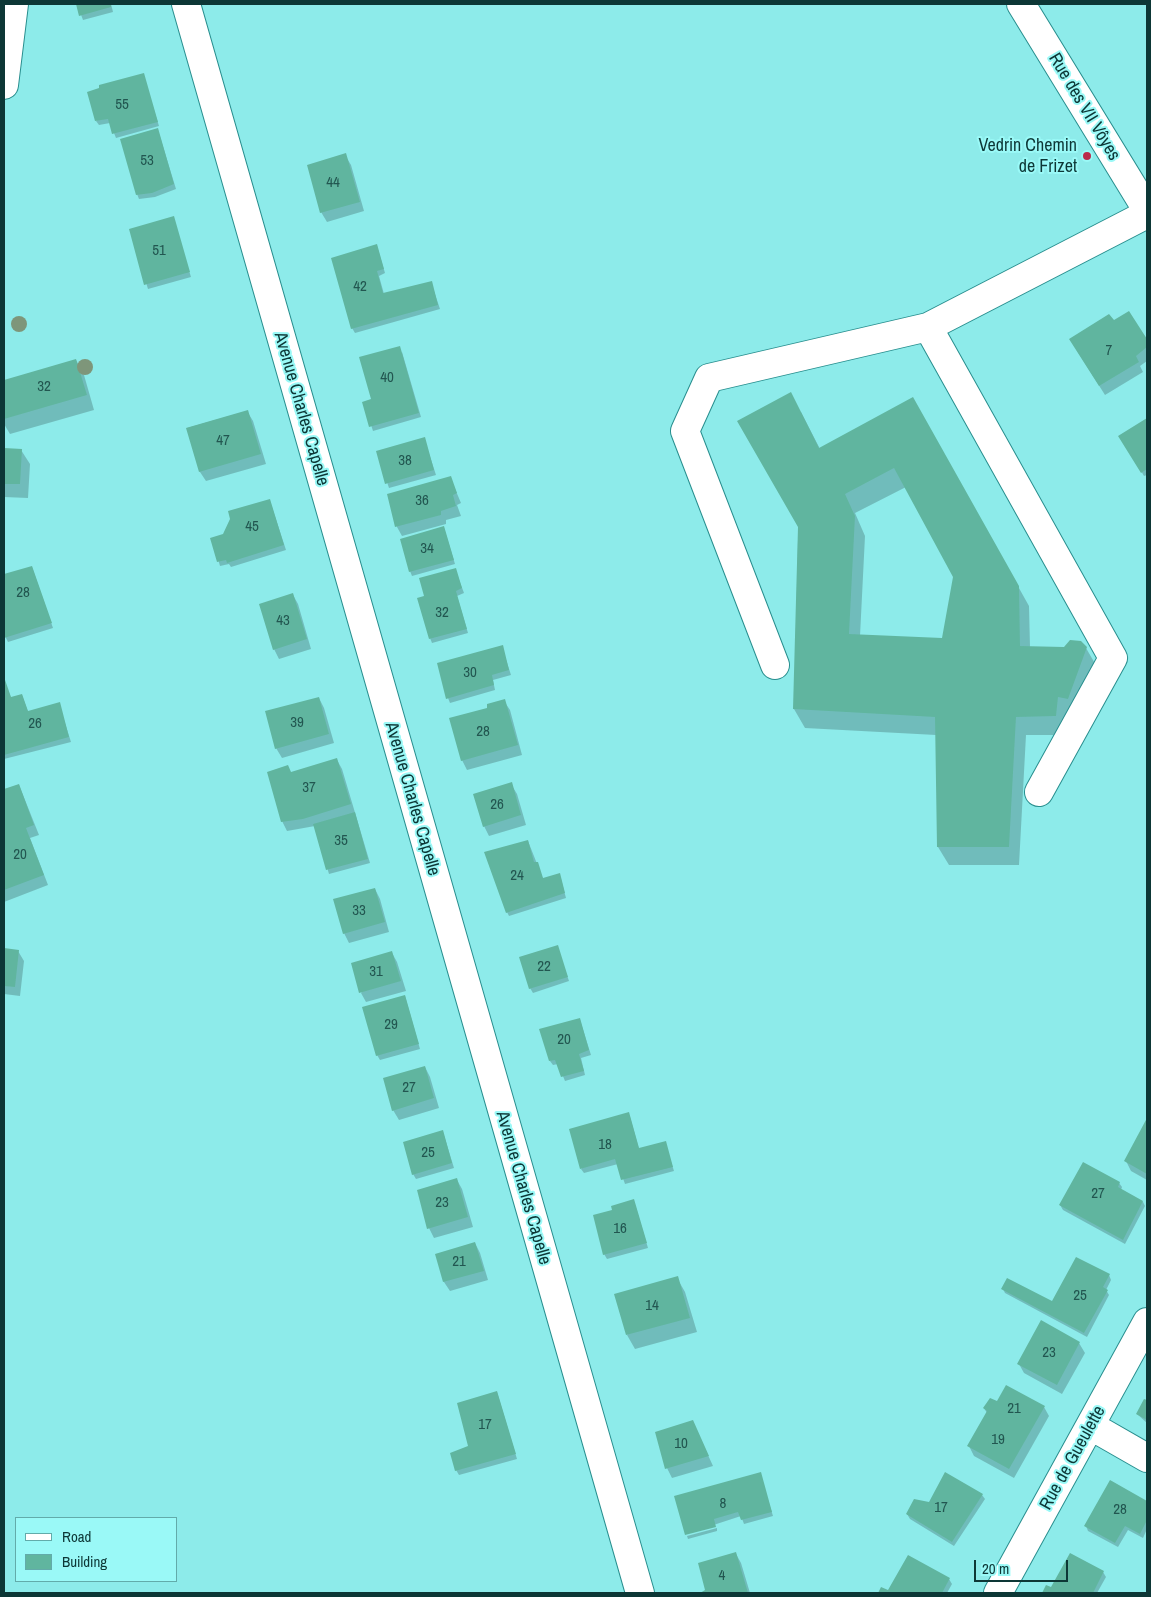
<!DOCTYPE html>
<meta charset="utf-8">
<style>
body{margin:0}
#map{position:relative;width:1151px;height:1597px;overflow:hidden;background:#8debea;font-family:"Archivo Narrow",sans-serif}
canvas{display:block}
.frame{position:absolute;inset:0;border:5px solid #0d3736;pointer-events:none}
.legend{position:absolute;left:15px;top:1517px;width:162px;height:65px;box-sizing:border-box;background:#9af9f7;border:1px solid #62abaa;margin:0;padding:6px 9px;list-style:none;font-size:15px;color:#0d3736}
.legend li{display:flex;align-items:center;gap:10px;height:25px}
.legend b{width:25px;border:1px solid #62abaa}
.scale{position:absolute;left:974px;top:1560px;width:94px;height:22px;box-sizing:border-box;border:2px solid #0d3736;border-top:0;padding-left:6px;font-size:15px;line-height:18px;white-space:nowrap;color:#0d3736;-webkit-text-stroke:4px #9af9f7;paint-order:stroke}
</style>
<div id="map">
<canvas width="1151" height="1597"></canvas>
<div class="frame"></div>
<ul class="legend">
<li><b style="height:6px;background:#fff"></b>Road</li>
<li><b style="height:14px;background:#60b59f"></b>Building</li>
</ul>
<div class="scale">20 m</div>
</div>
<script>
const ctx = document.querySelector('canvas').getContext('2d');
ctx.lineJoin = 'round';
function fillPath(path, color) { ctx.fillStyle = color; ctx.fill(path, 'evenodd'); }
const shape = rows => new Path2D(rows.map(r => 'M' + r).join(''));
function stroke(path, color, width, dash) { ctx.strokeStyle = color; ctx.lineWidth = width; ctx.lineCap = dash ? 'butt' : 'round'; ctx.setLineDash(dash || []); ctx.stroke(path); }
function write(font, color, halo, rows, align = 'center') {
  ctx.font = font + ' "Archivo Narrow",sans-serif'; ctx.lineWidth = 4; ctx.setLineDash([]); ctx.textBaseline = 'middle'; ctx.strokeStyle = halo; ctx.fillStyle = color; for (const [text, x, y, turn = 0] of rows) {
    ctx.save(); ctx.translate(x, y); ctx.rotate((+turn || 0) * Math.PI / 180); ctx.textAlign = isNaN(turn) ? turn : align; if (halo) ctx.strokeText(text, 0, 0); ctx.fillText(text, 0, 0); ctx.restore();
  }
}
fillPath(shape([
 [77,4,111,4,113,12,83,20],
 [143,74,159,126,116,138,110,123,99,125,96,121],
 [158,130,176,189,155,197,139,199,137,194],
 [345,155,351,165,364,211,327,222,321,212],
 [173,218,191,277,148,289,130,230],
 [377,246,385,273,379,276,384,294,431,282,440,309,355,333,352,328],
 [1129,312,1147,342,1147,361,1140,366,1143,372,1105,395,1076,349],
 [402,352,421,417,373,431,364,403,373,400],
 [76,360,84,375,94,410,10,434,4,424,4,381],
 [247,411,253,421,266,464,206,481,200,472,187,428],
 [801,412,820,449,924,418,1029,606,1030,647,1086,648,1097,667,1066,735,1026,735,1019,865,949,865,938,847,936,735,805,728,794,709],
 [906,487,954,576,943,639,860,636,865,536,855,513],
 [1147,419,1147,475,1144,476,1120,436],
 [424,438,436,475,389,488,377,452],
 [4,449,21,450,30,464,28,498,4,497],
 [450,477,461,503,457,505,461,516,446,520,446,524,402,536,397,527,389,495],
 [270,501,286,550,231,567,229,564,220,566,212,539,224,535],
 [444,528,455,564,412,576,410,571],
 [32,567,53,628,8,642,4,634,6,613,4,575],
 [455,569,464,593,457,596,468,633,432,643,430,638,426,596],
 [293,595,298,604,311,649,279,659,274,649],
 [502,647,511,675,493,680,495,690,450,703,448,698],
 [4,680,11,698,22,695,28,712,59,704,71,742,4,759],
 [319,698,324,708,334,743,282,758,276,748],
 [504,701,510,710,522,755,467,770,462,760,489,709],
 [337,760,342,769,370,863,329,874,315,826,287,831,282,821,291,773],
 [511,784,517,794,526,825,489,836,484,826],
 [19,785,39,835,30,838,48,885,4,902,4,790],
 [528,841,543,879,561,879,566,898,509,916,507,912],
 [375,889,380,899,389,932,349,943,344,933],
 [557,946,569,981,533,993,530,988],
 [4,950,18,951,24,961,20,996,4,994],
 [392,953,397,962,406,991,366,1002,361,993],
 [405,996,420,1049,380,1060,377,1055],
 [580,1020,591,1055,581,1058,585,1075,565,1081,558,1064,553,1065,550,1061],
 [425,1067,430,1077,439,1108,399,1120,393,1110],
 [630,1117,639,1149,665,1143,674,1171,625,1184,618,1164,584,1173,581,1169],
 [1147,1121,1147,1180,1131,1171,1126,1161],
 [443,1132,454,1168,416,1179,413,1174],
 [457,1180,462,1189,473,1227,434,1238,429,1228],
 [1119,1183,1122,1187,1121,1190,1143,1202,1145,1206,1125,1244,1063,1210,1060,1205],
 [634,1201,648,1248,607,1259,604,1254],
 [475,1243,480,1253,488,1280,450,1291,444,1282,436,1255],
 [1109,1275,1111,1280,1106,1290,1109,1295,1087,1337,1005,1293,1003,1289,1053,1303],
 [677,1278,685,1292,697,1332,635,1349,627,1335],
 [1079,1343,1085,1353,1062,1394,1024,1373,1019,1364],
 [497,1392,517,1459,459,1475,456,1470],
 [1144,1401,1147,1402,1147,1423,1137,1414],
 [998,1403,1044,1407,1049,1416,1014,1478,974,1456,969,1446,987,1413,984,1408],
 [693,1422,713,1466,672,1478,667,1468],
 [760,1474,773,1516,744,1524,741,1516,686,1534],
 [1111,1481,1147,1502,1147,1529,1143,1538,1128,1530,1118,1547,1088,1531,1086,1526],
 [982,1495,985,1499,954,1546,910,1519,907,1514,929,1504],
 [717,1528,717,1531,688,1539,687,1536],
 [736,1554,741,1563,750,1593,702,1593,707,1591],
 [1071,1554,1103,1572,1106,1577,1097,1593,1043,1593,1047,1587,1052,1589],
 [949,1579,952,1584,947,1593,880,1593,882,1588,888,1591]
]), '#0003');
fillPath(shape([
 [76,4,111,4,111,7,79,16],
 [144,73,158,122,112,134,108,119,95,121,87,92,99,88,99,85],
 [158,128,174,184,152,193,136,195,120,139],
 [346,153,360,202,320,213,307,165],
 [174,216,190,272,144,285,129,229],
 [377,244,384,269,377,271,383,293,432,281,438,305,351,329,331,258],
 [1129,311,1147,339,1147,347,1136,356,1139,362,1099,386,1069,339,1109,314,1114,320],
 [400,346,419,413,369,427,362,402,371,399,359,357],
 [76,359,87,395,4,419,4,380],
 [791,392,819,448,913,397,1019,586,1020,646,1064,647,1070,640,1081,641,1087,647,1068,699,1058,697,1056,716,1016,717,1009,847,937,847,935,717,793,709,798,527,737,421],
 [894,468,953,577,942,638,849,634,855,516,845,494],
 [248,410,261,454,199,472,186,428],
 [1147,418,1147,469,1141,473,1118,436],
 [425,437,434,470,385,484,376,451],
 [4,448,22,449,20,484,4,484],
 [451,476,457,493,453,495,456,506,441,511,441,515,395,527,387,494],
 [270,499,284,545,227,563,226,560,217,562,210,538,223,534,230,519,228,511],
 [444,526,454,560,409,572,400,539],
 [32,566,52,623,4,638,4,574],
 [456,568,462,588,456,591,467,629,429,639,417,598,424,596,419,578],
 [293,593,307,639,273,650,259,604],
 [503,645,509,670,492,675,494,685,446,699,437,663],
 [4,677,11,697,22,694,28,711,60,702,69,737,4,755],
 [319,697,329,734,275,749,265,711],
 [505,699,518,745,461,761,449,718,487,708,487,704],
 [337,758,351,804,303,819,281,822,267,772,288,765,291,772],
 [512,782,521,815,483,827,473,794],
 [19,784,34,825,26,828,44,875,4,890,4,789],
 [355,812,368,859,326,870,313,824],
 [528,840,534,862,538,862,543,878,560,873,565,893,506,913,484,852],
 [375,888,385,922,343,934,333,899],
 [558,945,568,977,529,989,519,957],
 [4,948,19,950,15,987,4,986],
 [392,951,401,981,359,993,351,963],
 [405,995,419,1044,376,1056,362,1007],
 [580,1018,589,1050,579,1054,584,1071,561,1077,555,1060,549,1061,539,1029],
 [425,1066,434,1098,392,1111,383,1078],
 [629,1112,639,1148,666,1141,673,1167,621,1180,615,1159,580,1169,569,1129],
 [1147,1118,1147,1174,1124,1161],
 [443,1130,452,1163,412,1175,403,1142],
 [1083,1162,1120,1182,1118,1187,1143,1201,1123,1240,1059,1205],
 [457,1178,468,1217,427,1229,417,1190],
 [634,1199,647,1243,603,1255,593,1215,612,1210,611,1206],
 [475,1242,484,1271,443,1282,435,1254],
 [1076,1257,1110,1274,1103,1287,1108,1290,1084,1333,1001,1289,1007,1278,1052,1301],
 [678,1276,690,1318,626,1335,614,1294],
 [1041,1320,1080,1342,1057,1385,1017,1364],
 [1006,1385,1045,1406,1009,1469,967,1446,987,1411,983,1408,990,1398,997,1401],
 [497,1391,516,1454,455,1471,450,1453,468,1446,457,1403],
 [1144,1399,1147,1400,1147,1420,1136,1414],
 [693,1420,709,1456,665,1469,655,1432],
 [761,1472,772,1512,741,1520,738,1512,714,1519,716,1527,685,1535,674,1496],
 [945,1472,983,1494,952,1542,906,1514,914,1499,929,1502],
 [1110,1480,1147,1501,1147,1520,1140,1534,1125,1526,1115,1543,1084,1526],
 [736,1552,748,1593,700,1593,705,1590,698,1563],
 [1070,1553,1104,1571,1093,1593,1042,1593,1046,1585,1051,1587],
 [908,1555,950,1578,942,1593,878,1593,881,1587,888,1590]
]), '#60b59f');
const minor = shape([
 [186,4,640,1593],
 [1021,4,1147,210],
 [4,85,14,4],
 [928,327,1113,658,1039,792],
 [775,665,685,431,709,378,928,327,1147,214],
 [1091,1426,1147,1458],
 [998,1593,1147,1322]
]);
stroke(minor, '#288e8e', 30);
stroke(minor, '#fff', 28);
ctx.fillStyle = '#7e967a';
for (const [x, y] of [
 [19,324],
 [85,367]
]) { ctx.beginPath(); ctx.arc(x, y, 8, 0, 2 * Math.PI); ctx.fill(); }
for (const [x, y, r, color] of [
 [1087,156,5,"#bb2a4a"]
]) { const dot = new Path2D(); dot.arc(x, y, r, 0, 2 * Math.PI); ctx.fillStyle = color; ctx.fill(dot); stroke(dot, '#9af9f7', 2); }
write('15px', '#225650', null, [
 ["55",122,105],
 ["53",147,161],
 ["44",333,183],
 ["51",159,251],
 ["42",360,287],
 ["7",1109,351],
 ["40",387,378],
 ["32",44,387],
 ["47",223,441],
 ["38",405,461],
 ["36",422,501],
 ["45",252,527],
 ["34",427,549],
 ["28",23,593],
 ["32",442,613],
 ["43",283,621],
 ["30",470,673],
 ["39",297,723],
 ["26",35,724],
 ["28",483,732],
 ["37",309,788],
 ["26",497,805],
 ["35",341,841],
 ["20",20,855],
 ["24",517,876],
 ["33",359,911],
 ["22",544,967],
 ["31",376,972],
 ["29",391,1025],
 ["20",564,1040],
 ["27",409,1088],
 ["18",605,1145],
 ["25",428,1153],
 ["27",1098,1194],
 ["23",442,1203],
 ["16",620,1229],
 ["21",459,1262],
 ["25",1080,1296],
 ["14",652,1306],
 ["23",1049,1353],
 ["21",1014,1409],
 ["17",485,1425],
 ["19",998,1440],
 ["10",681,1444],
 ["8",723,1504],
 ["17",941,1508],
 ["28",1120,1510],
 ["4",722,1576]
]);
write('18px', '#0d3736', '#9af9f7', [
 ["Rue des VII Vôyes",1084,107,59],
 ["Avenue Charles Capelle",301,409,74],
 ["Avenue Charles Capelle",412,799,74],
 ["Avenue Charles Capelle",523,1188,74],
 ["Rue de Gueulette",1073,1458,-61]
]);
write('18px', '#0d3736', '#9af9f7', [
 ["Vedrin Chemin",1077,146],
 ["de Frizet",1077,167]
], 'right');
</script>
